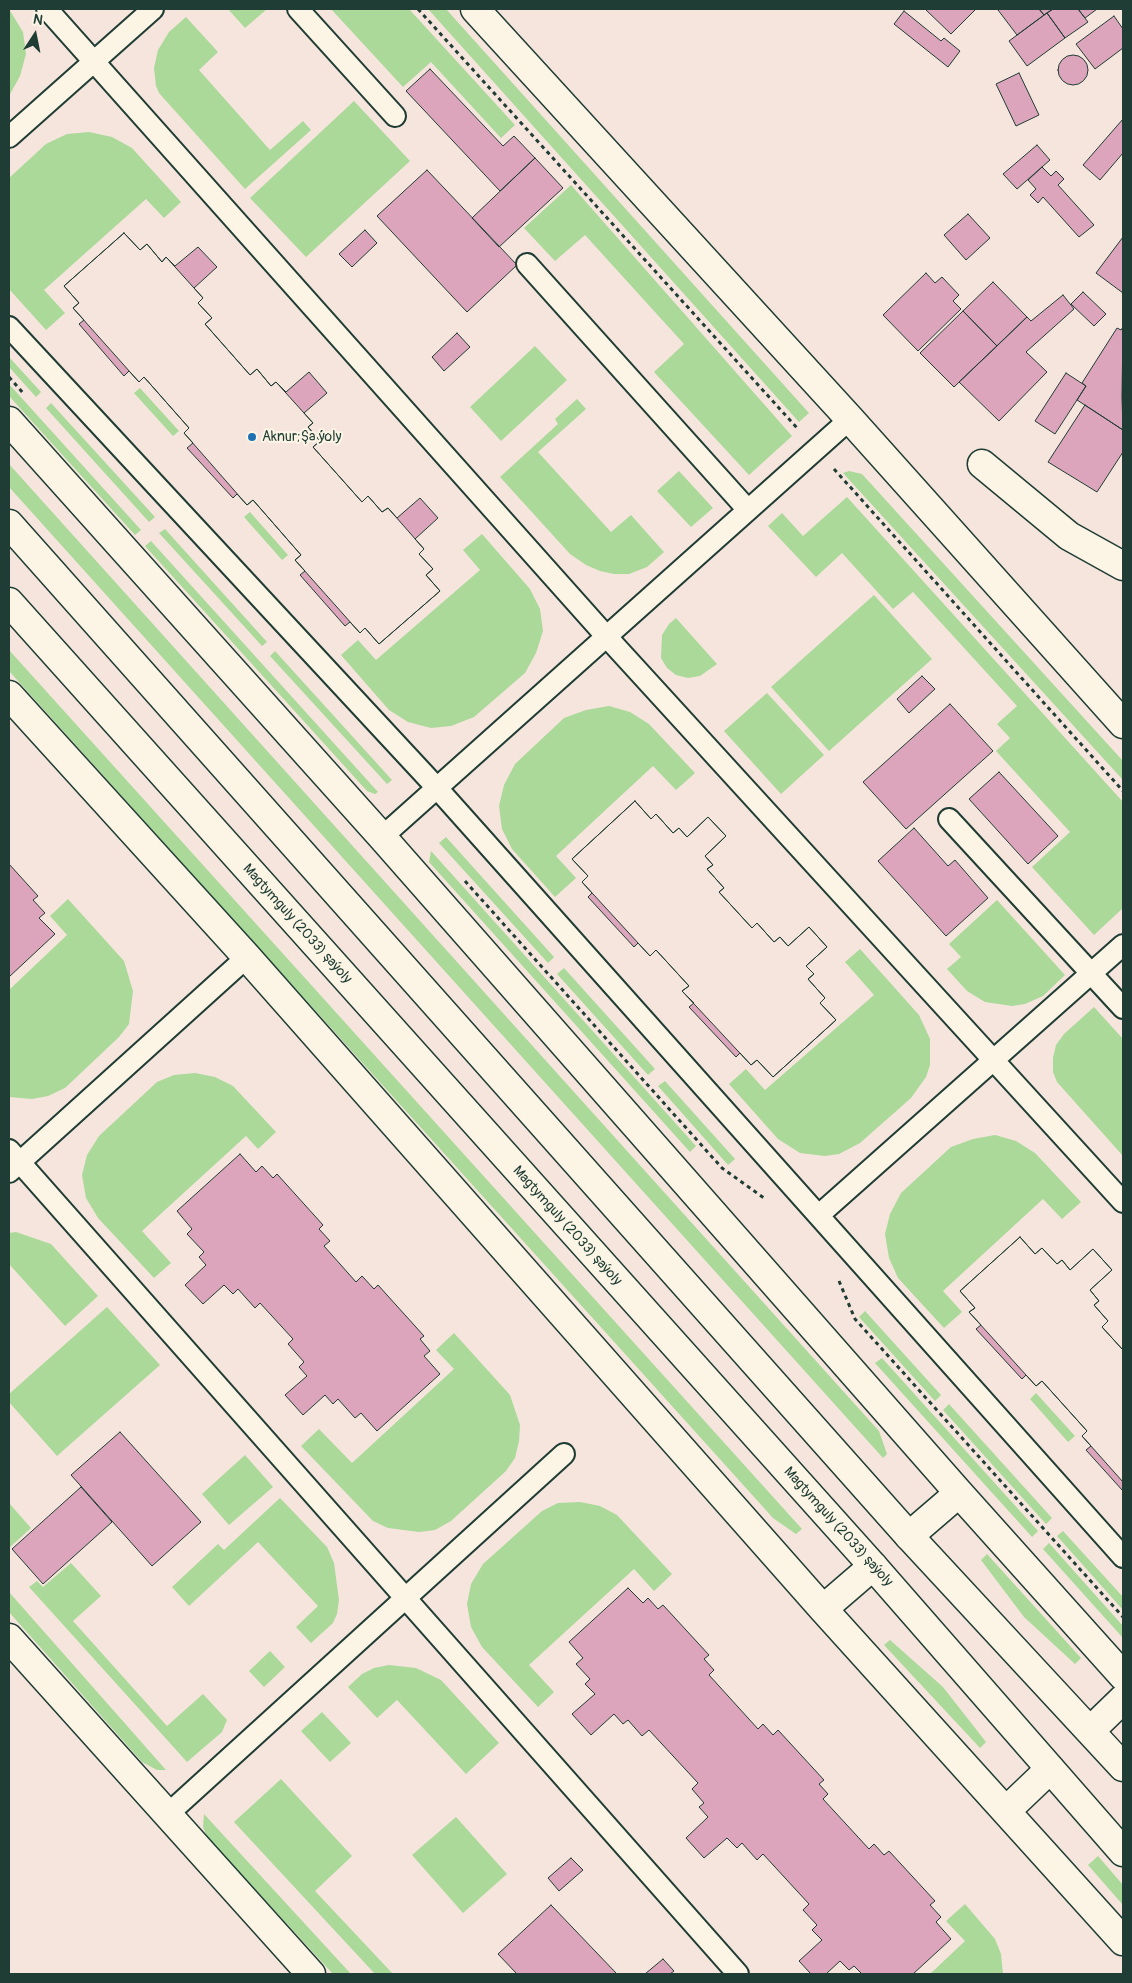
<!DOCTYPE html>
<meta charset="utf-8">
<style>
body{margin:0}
#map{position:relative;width:1132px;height:1983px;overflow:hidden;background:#f6e5dd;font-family:Pangolin,sans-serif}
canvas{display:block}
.frame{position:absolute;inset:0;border:10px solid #1f3d34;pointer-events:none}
.north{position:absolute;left:10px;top:10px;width:50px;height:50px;-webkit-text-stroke:4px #fcf5e5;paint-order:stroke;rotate:11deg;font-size:14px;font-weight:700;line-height:20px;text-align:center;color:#1f3d34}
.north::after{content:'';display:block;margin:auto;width:18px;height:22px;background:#1f3d34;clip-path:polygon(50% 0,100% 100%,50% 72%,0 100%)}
</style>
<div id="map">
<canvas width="1132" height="1983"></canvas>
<div class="frame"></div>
<div class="north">N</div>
</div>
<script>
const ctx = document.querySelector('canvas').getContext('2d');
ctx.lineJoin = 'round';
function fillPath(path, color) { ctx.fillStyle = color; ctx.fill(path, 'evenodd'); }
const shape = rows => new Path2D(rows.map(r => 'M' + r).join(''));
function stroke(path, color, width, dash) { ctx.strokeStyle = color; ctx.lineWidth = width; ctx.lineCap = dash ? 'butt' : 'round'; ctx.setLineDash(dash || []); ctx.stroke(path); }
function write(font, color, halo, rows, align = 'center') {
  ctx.font = font + ' Pangolin,sans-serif'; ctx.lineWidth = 4; ctx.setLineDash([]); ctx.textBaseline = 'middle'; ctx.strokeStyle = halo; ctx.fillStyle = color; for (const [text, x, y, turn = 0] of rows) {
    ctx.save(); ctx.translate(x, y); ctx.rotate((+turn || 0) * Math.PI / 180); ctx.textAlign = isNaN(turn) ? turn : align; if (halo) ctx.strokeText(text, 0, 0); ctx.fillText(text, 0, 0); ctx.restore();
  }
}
fillPath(shape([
 [9,9,23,32,26,54,20,76,9,96],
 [228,9,267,9,245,28],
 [331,9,409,9,515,125,501,138,431,62,403,87],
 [428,9,446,9,809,413,799,422],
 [186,17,218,52,199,70,270,150,303,121,311,130,245,189,159,93,156,86,154,68,158,50,169,32],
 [354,101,410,161,306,257,250,198],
 [89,132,112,137,132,148,181,202,164,218,146,199,44,290,65,313,46,330,9,289,9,178,46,144,67,134],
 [571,185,792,436,749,475,654,372,684,344,585,235,555,261,524,228],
 [535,346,567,380,501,441,470,407],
 [9,357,41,392,36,397,9,367],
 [9,384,141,530,135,535,9,396],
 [140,388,179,431,173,436,134,393],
 [577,399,586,409,538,452,611,532,631,515,664,552,647,567,629,574,614,574,600,571,586,565,570,554,500,477,558,424,555,419],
 [51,403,155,517,149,522,46,408],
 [9,464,879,1431,887,1454,883,1458,9,487],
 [679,471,713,508,691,527,657,491],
 [849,471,862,474,1123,761,1123,780,843,473],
 [847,497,1123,802,1123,908,1094,935,1032,867,1070,832,996,751,1010,738,997,724,1017,706,913,592,893,609,842,553,816,577,768,526,782,513,803,536],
 [250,512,288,555,282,560,244,517],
 [165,529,267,642,262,646,159,533],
 [482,534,530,589,540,609,543,631,536,653,525,673,474,717,451,726,431,728,408,722,389,710,341,655,358,640,376,660,480,570,463,550],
 [151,541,378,792,375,794,367,791,145,546],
 [874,595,932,659,829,751,771,687],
 [676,618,717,664,700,676,688,678,676,675,667,668,661,658,662,635,669,624],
 [9,650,802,1529,796,1534,773,1518,9,671],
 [275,651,392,780,387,784,270,656],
 [767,693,824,755,781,794,724,731],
 [609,706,630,712,649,724,695,773,676,790,653,766,556,856,576,878,555,897,512,849,502,829,499,806,504,785,515,764,564,718,586,710],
 [446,837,554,957,548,963,439,843],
 [431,851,696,1146,690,1152,429,862],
 [68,899,124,961,133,991,129,1024,119,1037,65,1088,48,1096,32,1099,9,1097,9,990,67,935,50,916],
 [997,900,1065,975,1043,996,1025,1004,1012,1006,985,1002,967,991,947,969,961,957,949,944],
 [860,949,919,1015,930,1039,930,1065,926,1077,911,1098,860,1143,839,1154,825,1156,800,1153,778,1139,729,1084,746,1069,765,1090,874,995,845,962],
 [564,968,655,1069,648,1075,557,974],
 [1094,1007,1123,1039,1123,1156,1057,1082,1053,1072,1053,1058,1056,1045,1064,1034],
 [195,1073,215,1077,233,1086,276,1132,258,1149,246,1136,142,1231,171,1263,154,1278,98,1218,86,1198,82,1175,87,1155,99,1136,157,1082,174,1075],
 [665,1081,735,1159,728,1165,658,1086],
 [995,1135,1016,1141,1035,1153,1081,1202,1062,1219,1043,1199,943,1291,962,1312,944,1328,898,1278,889,1258,885,1234,890,1214,901,1193,951,1147,973,1139],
 [16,1232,51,1244,98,1296,65,1326,9,1264,9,1233],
 [107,1307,160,1365,57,1456,9,1402,9,1394],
 [865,1311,941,1395,935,1401,859,1317],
 [454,1333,510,1395,520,1425,519,1441,515,1458,506,1471,451,1521,435,1530,419,1532,388,1528,373,1521,301,1446,319,1429,352,1463,454,1369,436,1350],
 [882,1358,1038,1531,1032,1537,875,1363],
 [1036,1393,1075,1436,1068,1442,1030,1399],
 [949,1404,1052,1518,1046,1524,943,1410],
 [245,1455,273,1487,229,1525,202,1494],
 [280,1498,327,1547,334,1563,339,1600,337,1614,333,1623,311,1643,296,1627,318,1606,258,1542,189,1606,172,1587,218,1544,224,1550],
 [580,1502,600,1506,617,1515,672,1574,654,1591,634,1569,529,1665,554,1692,538,1707,482,1647,471,1627,467,1604,471,1584,483,1564,542,1511,558,1503],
 [9,1503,31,1528,9,1548],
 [1063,1531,1123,1597,1123,1610,1057,1536],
 [1049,1543,1123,1626,1123,1638,1043,1549],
 [987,1554,1081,1658,1075,1664,1024,1617,981,1560],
 [71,1563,101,1596,73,1621,167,1726,203,1694,227,1720,222,1732,187,1762,29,1587,37,1581,43,1587],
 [9,1592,166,1770,157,1770,142,1762,9,1612],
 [890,1640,943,1687,986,1742,980,1748,884,1645],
 [270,1651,285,1667,264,1687,249,1671],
 [389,1665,416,1668,441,1680,499,1743,466,1774,397,1700,377,1718,348,1687,362,1674,374,1668],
 [322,1712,351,1743,330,1762,301,1731],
 [281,1779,352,1856,315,1891,393,1974,375,1974,234,1822],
 [204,1814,351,1974,333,1974,207,1837,203,1827],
 [456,1817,507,1874,463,1913,412,1855],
 [1098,1856,1123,1885,1123,1905,1088,1865],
 [965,1904,995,1939,1001,1954,1003,1974,930,1974,965,1941,946,1921]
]), '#aad999');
const building = shape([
 [925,9,976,9,951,34,925,9],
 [1001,9,1039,9,1044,15,1017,35,998,10,1001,9],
 [1039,9,1053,9,1044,15,1039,9],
 [1053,9,1078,9,1088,22,1065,38,1047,13,1053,9],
 [1078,9,1097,9,1085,18,1078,9],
 [904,11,941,41,944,38,960,51,948,67,894,24,904,11],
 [1047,13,1065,38,1027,66,1009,41,1047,13],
 [1114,16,1123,29,1123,48,1095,69,1076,44,1114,16],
 '1058 70a15 15 0 1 1 30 0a15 15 0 1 1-30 0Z',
 [430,69,503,146,514,136,535,158,500,191,406,91,430,69],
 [1019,73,1039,115,1016,126,996,84,1019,73],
 [1123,119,1123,153,1100,180,1083,165,1123,119],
 [1037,145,1050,160,1017,189,1003,174,1037,145],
 [535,158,563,188,499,247,472,218,535,158],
 [1042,167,1051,176,1056,171,1064,179,1058,185,1094,225,1079,237,1043,197,1038,203,1030,195,1036,189,1028,180,1042,167],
 [427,170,517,265,467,312,377,216,427,170],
 [968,214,990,238,966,260,944,235,968,214],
 [365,230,377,243,352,267,339,254,365,230],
 [124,233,140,250,147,244,162,262,166,257,175,266,198,247,217,267,194,288,203,298,198,303,212,318,205,324,250,375,257,369,271,386,276,382,286,392,309,372,327,393,304,413,313,423,308,427,320,441,313,447,362,502,368,496,382,512,388,508,397,518,420,498,438,518,415,539,424,549,419,554,433,569,426,575,440,591,379,644,365,628,360,633,350,622,345,626,300,575,305,571,295,560,301,555,253,500,247,505,237,494,233,498,187,448,193,443,184,433,189,428,144,377,139,382,129,371,124,376,79,324,84,320,73,308,79,303,64,286,124,233],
 [124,233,140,250,147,244,162,262,166,257,203,298,198,303,212,318,205,324,250,375,257,369,271,386,276,382,313,423,308,427,320,441,313,447,362,502,368,496,382,512,388,508,424,549,419,554,433,569,426,575,440,591,379,644,365,628,360,633,295,560,301,555,253,500,247,505,184,433,189,428,144,377,139,382,73,308,79,303,64,286,124,233],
 [1123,237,1123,293,1096,273,1123,237],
 [926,273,935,283,942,277,959,295,953,301,961,309,918,351,883,315,926,273],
 [993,282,1027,317,997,346,963,311,993,282],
 [1083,292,1106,314,1094,326,1071,304,1083,292],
 [1063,295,1074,309,1026,352,1047,372,999,421,959,382,1027,317,1031,321,1063,295],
 [963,311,997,346,954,387,920,353,963,311],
 [1123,327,1122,397,1123,430,1077,400,1086,386,1082,383,1117,328,1121,330,1123,327],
 [457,333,470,347,444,371,432,357,457,333],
 [1066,373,1086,386,1055,434,1035,421,1066,373],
 [1085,405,1123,430,1123,452,1097,492,1048,462,1085,405],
 [922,676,935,689,909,713,897,699,922,676],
 [950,704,993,751,906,829,863,782,950,704],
 [999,772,1058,836,1028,864,969,799,999,772],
 [635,801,651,819,656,814,673,833,679,828,687,837,708,817,726,836,705,856,713,865,707,869,724,888,719,892,752,928,757,923,774,942,780,937,788,946,809,927,827,947,806,966,814,974,808,979,825,998,820,1003,836,1020,773,1077,757,1060,751,1065,682,991,689,986,656,950,650,956,582,882,588,876,572,859,635,801],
 [635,801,651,819,656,814,673,833,679,828,687,837,708,817,726,836,705,856,713,865,707,869,724,888,719,892,752,928,757,923,774,942,780,937,788,946,809,927,827,947,806,966,814,974,808,979,825,998,820,1003,836,1020,773,1077,757,1060,751,1065,740,1053,736,1057,689,1007,694,1003,682,991,689,986,656,950,650,956,638,943,634,947,588,897,592,893,582,882,588,876,572,859,635,801],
 [914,828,948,866,955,860,988,898,946,936,878,861,914,828],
 [9,864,38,896,33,900,45,913,39,918,55,934,9,977,9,864],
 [240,1154,256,1172,262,1166,273,1178,277,1174,323,1225,319,1229,330,1241,324,1246,356,1282,362,1276,374,1289,378,1285,424,1336,420,1339,430,1351,424,1356,440,1374,377,1431,361,1413,355,1418,338,1399,333,1404,325,1395,303,1415,285,1395,307,1376,299,1367,304,1362,288,1344,293,1339,260,1303,255,1308,238,1289,233,1294,224,1285,203,1304,185,1285,206,1265,199,1257,204,1252,187,1234,192,1229,177,1211,240,1154],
 [1020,1237,1035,1254,1042,1248,1057,1264,1062,1260,1070,1270,1093,1249,1112,1270,1090,1290,1099,1301,1094,1305,1108,1321,1102,1327,1123,1350,1123,1482,1082,1436,1087,1431,1042,1381,1036,1386,969,1312,975,1308,960,1291,1020,1237],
 [1020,1237,1035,1254,1042,1248,1057,1264,1062,1260,1070,1270,1093,1249,1112,1270,1090,1290,1099,1301,1094,1305,1108,1321,1102,1327,1123,1350,1123,1491,1086,1450,1091,1446,1082,1436,1087,1431,1042,1381,1036,1386,1026,1375,1022,1379,976,1329,981,1325,969,1312,975,1308,960,1291,1020,1237],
 [120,1432,201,1522,152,1566,71,1475,120,1432],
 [81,1487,112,1522,43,1584,12,1549,81,1487],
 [628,1588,643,1603,648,1598,658,1609,663,1605,709,1655,704,1659,714,1670,709,1675,758,1729,763,1724,773,1735,778,1730,824,1780,819,1784,828,1794,823,1799,869,1849,874,1844,884,1855,889,1851,935,1901,930,1905,941,1917,936,1922,951,1939,913,1974,862,1974,854,1966,849,1970,840,1961,826,1974,811,1974,799,1961,822,1940,812,1930,817,1925,803,1910,809,1904,763,1854,757,1860,742,1843,737,1848,727,1838,704,1858,686,1838,708,1817,699,1807,704,1803,692,1789,698,1783,649,1730,642,1736,628,1720,623,1724,614,1714,591,1735,572,1714,595,1694,585,1684,590,1679,576,1664,583,1658,569,1642,628,1588],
 [571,1858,583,1870,559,1891,548,1878,571,1858],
 [551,1905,617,1974,517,1974,498,1954,551,1905],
 [663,1959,674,1971,670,1974,645,1974,663,1959]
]);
fillPath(building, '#dca5bb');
stroke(building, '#1f3d34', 1);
const lane = shape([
 [47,9,606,636,1123,1202],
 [298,9,395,116],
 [9,137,153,9],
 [527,264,748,510],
 [9,327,437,788,1123,1557],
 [949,819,1123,1008],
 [382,837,850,419],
 [9,1150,738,1974],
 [9,1172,247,957],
 [819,1215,1123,945],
 [168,1814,564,1454]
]);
const street = shape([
 [475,9,850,419,1123,724],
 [9,421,382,837,959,1493,1123,1676],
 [982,464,1069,536,1123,566],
 [9,695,247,957,823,1609,1123,1941],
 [909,1536,959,1493],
 [823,1609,873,1566],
 [9,1638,311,1974],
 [1091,1730,1123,1699],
 [1006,1811,1050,1769]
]);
const secondary = shape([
 [9,524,909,1536,1123,1767],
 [9,602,873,1566,1123,1852]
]);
stroke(lane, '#1f3d34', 24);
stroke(street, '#1f3d34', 31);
stroke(secondary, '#1f3d34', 31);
stroke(shape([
 [418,9,798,429],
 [9,377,23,393],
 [834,469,1123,791],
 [465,881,722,1168,764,1198],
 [839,1281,855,1319,1123,1617]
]), '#1f3d34', 3, [4, 4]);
stroke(lane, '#fcf5e5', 20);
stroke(street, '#fcf5e5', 28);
stroke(secondary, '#fcf5e5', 28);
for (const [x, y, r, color] of [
 [252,437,5,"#1f6fb2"]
]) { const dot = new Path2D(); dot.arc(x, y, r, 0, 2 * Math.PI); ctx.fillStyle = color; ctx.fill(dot); stroke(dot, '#fcf5e5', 2); }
write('14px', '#1f3d34', '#fcf5e5', [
 ["Aknur;Şa ýoly",262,437]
], 'left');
write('14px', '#1f3d34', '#fcf5e5', [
 ["Magtymguly (2033) şaýoly",297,924,48],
 ["Magtymguly (2033) şaýoly",567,1226,48],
 ["Magtymguly (2033) şaýoly",838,1527,48]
]);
</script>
